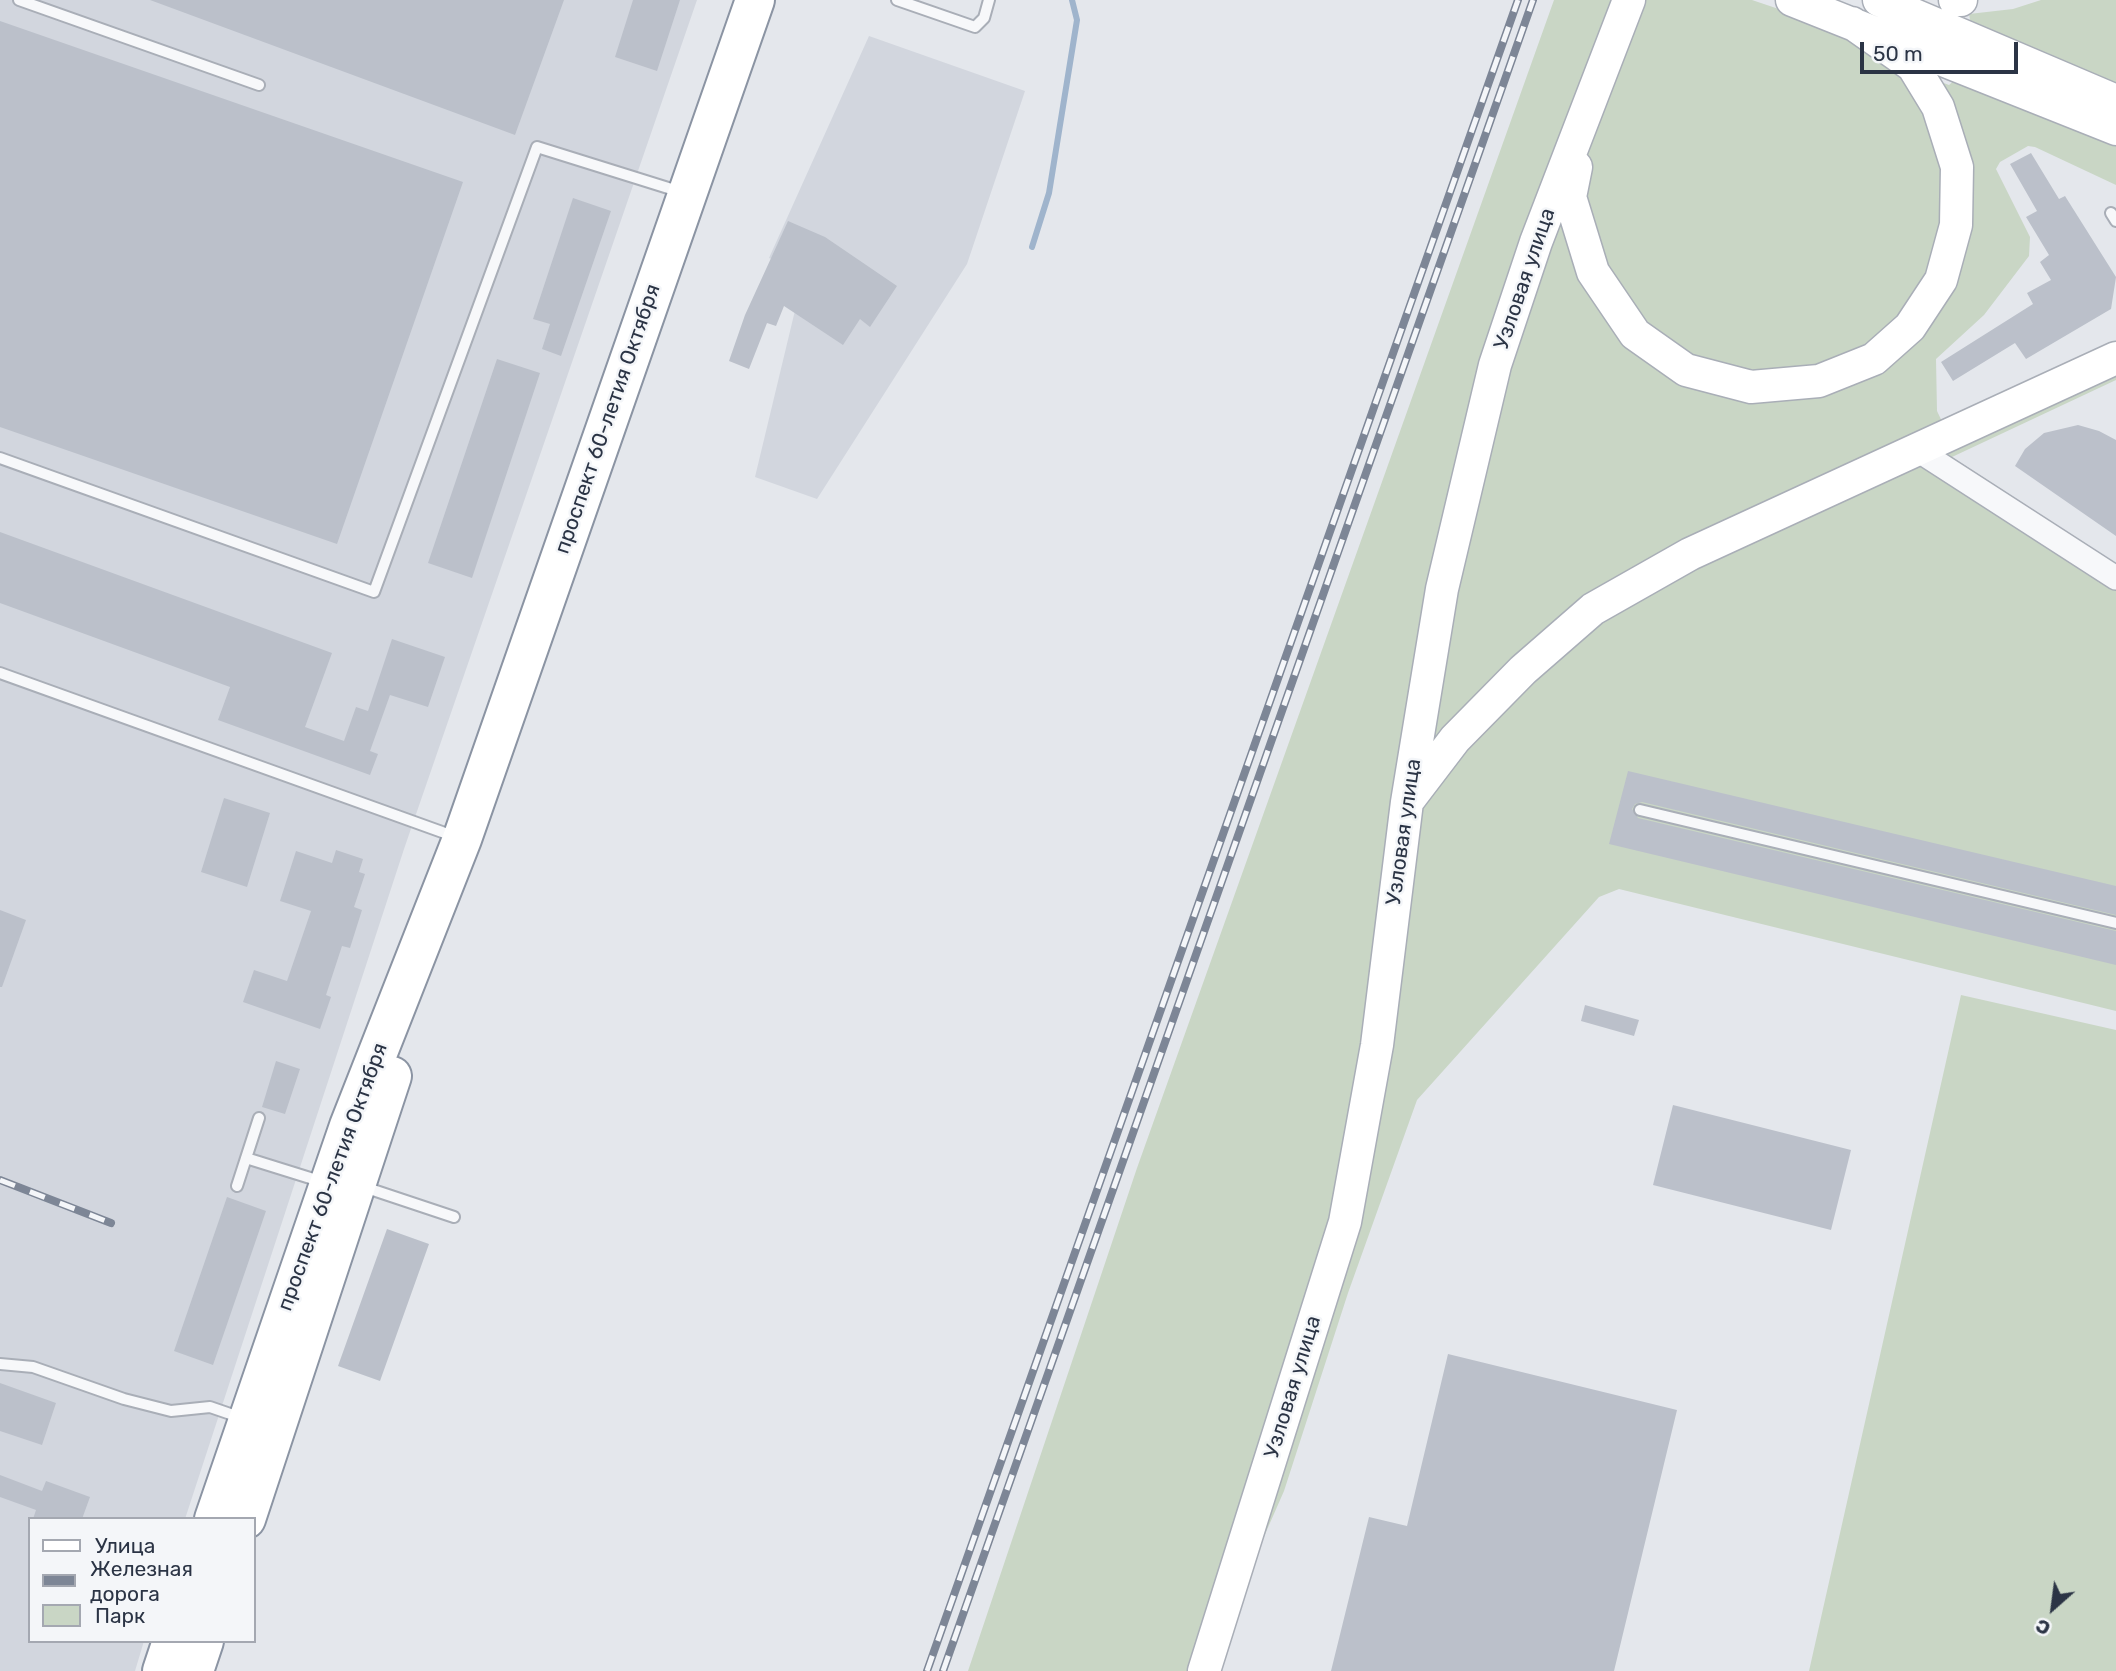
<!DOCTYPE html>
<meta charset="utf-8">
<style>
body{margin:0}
#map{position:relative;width:2116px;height:1671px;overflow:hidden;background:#e4e7ec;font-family:Rubik,sans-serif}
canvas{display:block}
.legend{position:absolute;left:28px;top:1517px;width:228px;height:126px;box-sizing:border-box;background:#f4f6f9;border:2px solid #a4a8b1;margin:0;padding:9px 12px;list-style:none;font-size:21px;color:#2b3445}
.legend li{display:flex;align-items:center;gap:14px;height:35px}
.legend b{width:35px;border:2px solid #a4a8b1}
.north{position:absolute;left:2018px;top:1573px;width:70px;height:70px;-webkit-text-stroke:5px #f4f6f9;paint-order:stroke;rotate:208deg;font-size:19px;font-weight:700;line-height:28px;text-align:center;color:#2b3445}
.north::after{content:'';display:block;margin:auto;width:24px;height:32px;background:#2b3445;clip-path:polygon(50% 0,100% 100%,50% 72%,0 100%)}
.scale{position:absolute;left:1860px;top:42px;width:158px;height:32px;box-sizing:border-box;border:4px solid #2b3445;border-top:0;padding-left:9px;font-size:21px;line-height:24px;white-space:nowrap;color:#2b3445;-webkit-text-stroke:5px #f4f6f9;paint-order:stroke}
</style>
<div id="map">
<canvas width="2116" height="1671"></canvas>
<ul class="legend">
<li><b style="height:9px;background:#fff"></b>Улица</li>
<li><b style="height:9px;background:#7d8696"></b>Железная дорога</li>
<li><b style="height:19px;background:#c9d6c5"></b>Парк</li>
</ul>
<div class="north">С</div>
<div class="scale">50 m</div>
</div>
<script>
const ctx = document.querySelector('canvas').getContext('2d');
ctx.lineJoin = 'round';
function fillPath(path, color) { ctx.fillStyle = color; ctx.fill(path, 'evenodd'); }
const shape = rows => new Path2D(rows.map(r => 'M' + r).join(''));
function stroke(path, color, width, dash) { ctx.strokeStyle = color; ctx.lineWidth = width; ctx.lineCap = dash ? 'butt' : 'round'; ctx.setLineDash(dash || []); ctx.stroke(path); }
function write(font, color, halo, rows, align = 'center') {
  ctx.font = font + ' Rubik,sans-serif'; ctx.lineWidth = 5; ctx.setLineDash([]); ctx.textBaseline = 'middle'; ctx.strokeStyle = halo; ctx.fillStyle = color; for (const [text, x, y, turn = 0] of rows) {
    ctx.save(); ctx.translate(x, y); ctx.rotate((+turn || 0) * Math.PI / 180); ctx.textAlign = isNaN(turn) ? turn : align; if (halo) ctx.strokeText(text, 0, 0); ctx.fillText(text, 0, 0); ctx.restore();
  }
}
fillPath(shape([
 [0,0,697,0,404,849,185,1519,30,1519,30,1641,144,1641,135,1671,0,1671],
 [869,36,1025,91,967,264,817,499,755,477,804,273,769,258]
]), '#d2d6de');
fillPath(shape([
 [1554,0,1752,0,1841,30,1888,62,1949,85,1959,76,2116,142,2116,185,2035,147,2028,146,2000,162,1996,169,2030,237,2029,256,1984,315,1936,359,1937,411,1948,434,2116,358,2116,380,1952,457,2116,564,2116,1011,1619,889,1599,897,1417,1100,1348,1293,1284,1491,1205,1671,968,1671,1137,1168],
 [2041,0,2116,0,2116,85,1971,25,1969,14,2013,9],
 [1961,995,2116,1030,2116,1671,1809,1671]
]), '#c9d6c5');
stroke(shape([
 [1032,247,1049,193,1077,20,1072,0]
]), '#9fb4cc', 6);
fillPath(shape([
 [150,0,564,0,515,135],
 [633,0,680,0,657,71,615,57],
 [0,21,463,182,337,544,0,427],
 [2031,153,2059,199,2065,196,2116,277,2111,309,2026,359,2015,343,1953,381,1941,362,2033,304,2027,293,2051,280,2040,262,2049,255,2026,217,2037,211,2010,164],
 [573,198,611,211,561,356,542,349,550,324,533,319],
 [788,221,825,237,897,286,870,327,860,319,843,345,784,306,776,326,767,323,749,369,729,361,745,315],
 [497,359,540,373,472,578,428,563],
 [2078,425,2099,431,2116,440,2116,536,2015,466,2025,449,2044,433],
 [0,532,332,653,305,727,344,741,356,707,368,711,392,639,445,657,428,707,390,695,370,751,378,754,370,775,218,720,230,687,0,603],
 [1628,771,2116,886,2116,915,1642,802,1635,804,1632,809,1638,818,2116,931,2116,965,1609,844],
 [224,798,270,813,247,887,201,872],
 [336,850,363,859,359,872,365,874,354,907,362,910,350,948,342,946,326,995,331,997,320,1029,243,1002,254,970,287,981,311,911,280,901,296,851,332,863],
 [0,910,26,920,2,987,0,987],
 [1585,1005,1639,1020,1634,1036,1581,1021],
 [276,1061,300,1069,285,1114,262,1107],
 [1673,1105,1851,1150,1831,1230,1653,1185],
 [227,1197,266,1211,213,1365,174,1351],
 [387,1229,429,1244,380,1381,338,1366],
 [1448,1354,1677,1410,1614,1671,1331,1671,1369,1517,1407,1526],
 [0,1383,56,1403,42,1445,0,1431],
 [0,1475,42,1491,46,1481,90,1497,82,1519,33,1519,36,1510,0,1497]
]), '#bbc0ca');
const lane = shape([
 [19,0,259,85],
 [897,0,975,27,984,18,989,0],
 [2111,213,2116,221],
 [0,458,374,592,537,147,681,192],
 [0,673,456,837],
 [1640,810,2116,923],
 [246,1158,323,1182],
 [237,1186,259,1118],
 [361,1186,454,1217],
 [0,1364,33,1367,124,1399,171,1411,210,1407,242,1418]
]);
const street = shape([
 [1916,449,2116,578]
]);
const secondary = shape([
 [1792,0,2116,129],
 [1879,0,2116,101],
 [1955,0,1961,0],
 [1576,167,1570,197,1593,272,1635,334,1686,370,1751,387,1819,381,1874,359,1910,327,1941,280,1956,225,1957,167,1938,107,1913,66,1852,23],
 [1410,798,1455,739,1523,670,1593,609,1690,554,2116,358],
 [1204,1671,1345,1222,1377,1045,1407,802,1442,589,1495,365,1536,242,1629,0]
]);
const highway = shape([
 [214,1519,349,1126,462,839,755,0],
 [246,1519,392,1076],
 [162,1671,172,1641],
 [194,1671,204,1641]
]);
stroke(lane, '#a9aeb7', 14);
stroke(street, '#a9aeb7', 26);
stroke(secondary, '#a9aeb7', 35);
stroke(highway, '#8b94a3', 42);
stroke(lane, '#f7f8fa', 10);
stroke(street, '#f7f8fa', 23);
stroke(secondary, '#fff', 32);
stroke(highway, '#fff', 38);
const rail = shape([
 [0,1180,111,1223],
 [927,1671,1518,0],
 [943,1671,1533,0]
]);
stroke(rail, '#7d8696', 8);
stroke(rail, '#f4f6f9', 5, [16]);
write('21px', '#2b3445', '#f4f6f9', [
 ["Узловая улица",1525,279,-71],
 ["проспект 60-летия Октября",608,419,-71],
 ["Узловая улица",1404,832,-82],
 ["проспект 60-летия Октября",333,1177,-70],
 ["Узловая улица",1293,1387,-73]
]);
</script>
